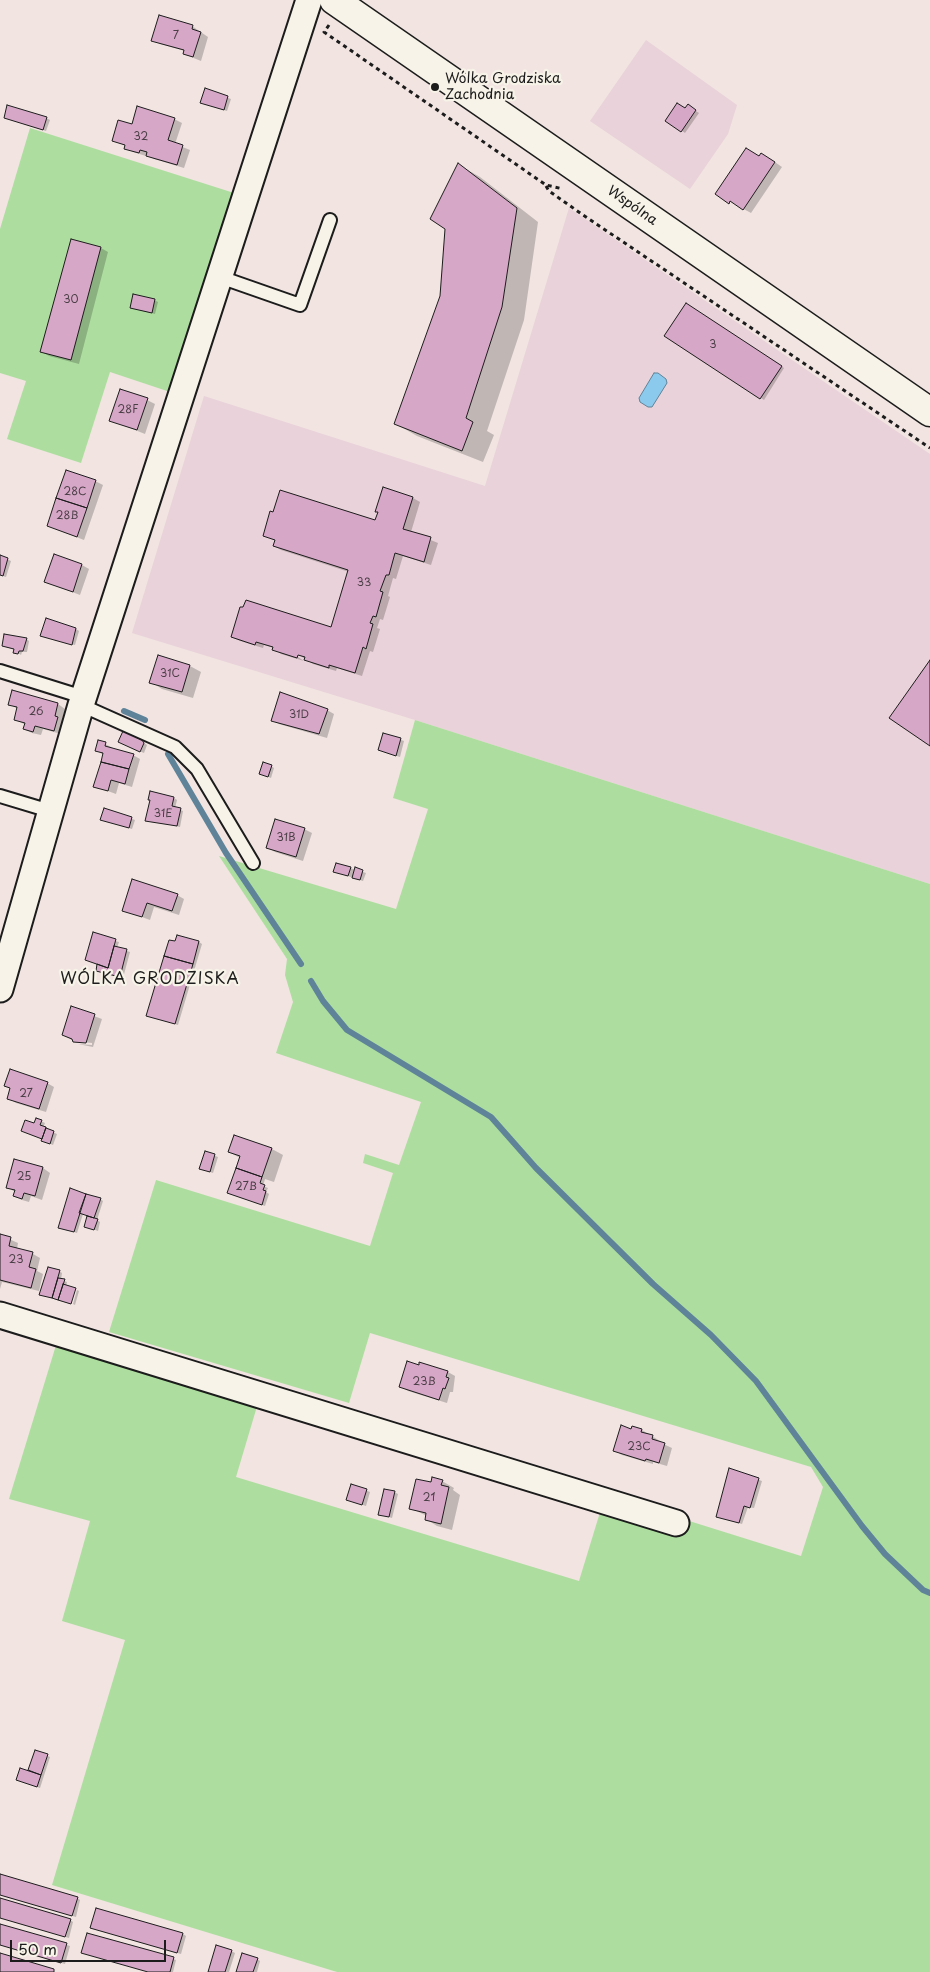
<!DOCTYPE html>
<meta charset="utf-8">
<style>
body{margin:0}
#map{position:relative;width:930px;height:1972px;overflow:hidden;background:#f1e4e1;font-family:"Playpen Sans",sans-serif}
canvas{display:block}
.scale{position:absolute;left:10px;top:1940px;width:156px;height:22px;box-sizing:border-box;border:2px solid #1c1c1c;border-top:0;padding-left:6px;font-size:15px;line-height:18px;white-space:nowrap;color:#1c1c1c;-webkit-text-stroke:4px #f7f3e8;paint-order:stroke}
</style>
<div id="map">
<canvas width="930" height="1972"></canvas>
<div class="scale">50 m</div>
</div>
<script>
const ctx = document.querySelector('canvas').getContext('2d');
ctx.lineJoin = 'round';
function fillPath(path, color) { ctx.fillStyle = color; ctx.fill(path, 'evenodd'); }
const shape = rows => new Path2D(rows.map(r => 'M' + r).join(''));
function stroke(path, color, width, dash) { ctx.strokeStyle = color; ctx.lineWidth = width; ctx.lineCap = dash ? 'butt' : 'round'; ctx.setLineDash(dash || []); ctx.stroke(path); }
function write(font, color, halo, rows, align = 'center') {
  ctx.font = font + ' "Playpen Sans",sans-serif'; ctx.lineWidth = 4.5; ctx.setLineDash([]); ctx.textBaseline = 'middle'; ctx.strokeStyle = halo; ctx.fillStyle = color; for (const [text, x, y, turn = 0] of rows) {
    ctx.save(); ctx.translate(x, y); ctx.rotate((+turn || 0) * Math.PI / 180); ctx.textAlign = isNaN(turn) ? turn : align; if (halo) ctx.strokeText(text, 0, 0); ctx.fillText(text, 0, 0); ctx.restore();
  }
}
fillPath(shape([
 [646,40,737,105,728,134,690,189,590,121],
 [569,208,930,454,930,884,415,720,132,633,204,396,485,486]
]), '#e9d2d9');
fillPath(shape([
 [30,128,234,193,170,392,110,372,81,463,7,439,26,381,0,373,0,229],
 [415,720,930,884,930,1972,337,1972,52,1885,125,1640,62,1621,90,1521,9,1499,57,1342,258,1403,236,1477,579,1581,601,1509,686,1520,801,1556,823,1487,811,1467,370,1333,349,1403,109,1332,156,1180,370,1246,393,1173,363,1163,365,1154,399,1165,421,1102,276,1053,293,1002,285,975,287,959,219,856,396,909,428,809,393,798]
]), '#adde9f');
const water = shape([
 [654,373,658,373,666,379,667,383,652,407,648,407,640,402,639,398,654,373]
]);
fillPath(water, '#8ccaed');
stroke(water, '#5f8499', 1);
fillPath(shape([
 [192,26,208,37,201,61,184,54,185,51,160,44,153,40],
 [205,90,231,99,227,111,204,104],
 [688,106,699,113,685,133,667,120,685,110],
 [46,118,50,120,46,131,8,119],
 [174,119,182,123,175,144,190,150,184,168,154,159,147,155,146,156,133,152,126,148,126,146,113,140,133,126],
 [759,157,769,158,782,167,751,213,716,194],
 [459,165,480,177,538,222,524,320,487,431,494,435,483,462,417,436,396,424,441,297],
 [101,248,108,252,79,364,49,356,42,352],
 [154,300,158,302,155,314,131,308],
 [686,305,784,368,764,400,666,336],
 [147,400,155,404,145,434,110,420],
 [95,481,103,485,84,540,48,526],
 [383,488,413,498,420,502,411,532,438,543,431,565,403,556,396,579,393,578,388,596,390,597,383,620,380,619,377,628,380,629,373,652,370,651,362,676,337,668,336,671,313,664,293,651,292,653,304,661,281,654,274,648,264,645,263,648,240,641,232,637,332,628,349,572,281,550,274,546,276,541,264,535,376,521],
 [0,556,11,561,6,577,0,575],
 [82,565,89,569,80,595,46,582],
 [76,629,79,631,75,645,45,637],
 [26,639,29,641,27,652,22,652,21,655,15,650,3,646],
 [190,666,201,672,193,698,162,689,151,682],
 [9,704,58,704,65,709,62,720,64,723,61,734,43,729,41,735,32,733,24,729,26,725,16,720,18,709],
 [327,710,334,714,327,738,279,724,272,720],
 [384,734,404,741,400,757,379,750],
 [141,741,147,745,144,753,122,744],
 [105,744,113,748,112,750,133,755,140,759,132,787,119,783,116,794,94,786,104,755,97,751],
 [271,766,274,768,271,778,264,775],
 [174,798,177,800,175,808,183,811,180,827,147,820],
 [105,809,135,820,132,829,105,821],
 [304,829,312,833,303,861,275,852,268,848],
 [350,868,366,873,363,881,338,873],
 [133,880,177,895,184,899,179,915,154,907,150,920,123,910],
 [115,941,119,942,117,948,130,952,123,978,100,972],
 [199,942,202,944,178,1025,148,1016],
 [72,1008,102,1019,93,1047,78,1044,92,1045,92,1043,75,1041,77,1043,63,1035],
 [47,1083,54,1087,46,1112,16,1103,8,1098,12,1088],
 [36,1119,45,1123,43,1128,57,1134,53,1145,46,1142,34,1125],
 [272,1149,283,1155,274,1182,265,1179,263,1186,268,1188,266,1192,269,1194,265,1206,228,1193,240,1158,229,1152],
 [206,1153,218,1157,213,1173,204,1170],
 [15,1160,43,1168,50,1173,42,1200,31,1196,29,1202,22,1200,14,1196,15,1192,7,1187],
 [100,1199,103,1201,97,1220,100,1222,98,1231,85,1226,88,1216,83,1214,77,1233,59,1227],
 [0,1235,18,1243,17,1249,33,1254,40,1258,37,1271,43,1274,39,1291,2,1282,0,1289],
 [59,1271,62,1273,61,1280,67,1282,66,1286,70,1304,44,1296],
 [77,1290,79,1291,75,1305,73,1304],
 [420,1363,448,1372,455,1376,453,1392,450,1392,447,1403,408,1391,401,1387],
 [633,1427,642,1430,660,1441,659,1442,672,1448,667,1466,653,1462,653,1464,622,1455,615,1451],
 [730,1470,762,1481,754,1508,748,1507,742,1524,721,1518],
 [442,1481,454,1488,453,1490,460,1495,452,1530,437,1526,426,1519,427,1516,410,1508,432,1484],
 [352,1485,370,1492,366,1506,351,1501],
 [394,1492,398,1494,392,1518,379,1514],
 [35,1751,50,1757,40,1788,17,1780,29,1772],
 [0,1876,77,1898,80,1900,76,1917,0,1895],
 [0,1900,70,1920,73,1922,69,1938,0,1918],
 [97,1909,183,1934,186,1936,181,1954,95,1929],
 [0,1925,70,1946,65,1964,0,1945],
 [231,1951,235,1953,229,1972,209,1972],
 [173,1959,176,1960,173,1972,148,1972],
 [257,1959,260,1961,257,1972,237,1972]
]), '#0003');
stroke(shape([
 [124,711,145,720],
 [168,754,226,853,301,964],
 [311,981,323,1001,347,1030,491,1117,536,1168,653,1284,711,1335,756,1381,862,1526,885,1554,923,1590,930,1593]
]), '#5f8499', 6);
const building = shape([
 [159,15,193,25,192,29,201,32,193,57,183,54,184,50,151,41,159,15],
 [205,88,228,96,224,110,200,103,205,88],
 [677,103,685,108,688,104,696,110,681,132,665,121,677,103],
 [7,105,47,117,43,130,4,118,7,105],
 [137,106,175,118,168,140,183,145,177,165,146,156,147,152,140,150,139,153,124,149,125,145,112,141,118,120,132,124,137,106],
 [746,148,759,156,761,153,775,162,743,210,730,201,729,204,715,194,746,148],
 [458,163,517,208,502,307,466,418,473,422,462,451,394,424,440,296,445,229,430,219,458,163],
 [71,239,101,247,71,360,40,352,71,239],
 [133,294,155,299,152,313,130,308,133,294],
 [686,303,782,366,760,399,664,336,686,303],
 [120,389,148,398,137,430,109,421,120,389],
 [66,470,96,480,87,508,56,498,66,470],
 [383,487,413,497,403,529,431,537,424,562,395,553,389,575,386,575,380,591,383,592,376,617,373,616,370,623,373,624,366,649,363,647,355,673,329,665,329,668,304,660,305,657,298,655,297,658,272,650,273,647,256,642,255,645,231,637,240,607,243,607,246,600,331,627,348,570,273,546,275,540,263,536,270,511,273,512,280,490,375,520,378,512,375,512,383,487],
 [56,498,87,508,77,537,47,526,56,498],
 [54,554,82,564,73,592,44,582,54,554],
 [0,555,8,558,3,576,0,575,0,555],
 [46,618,76,628,72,645,40,636,46,618],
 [4,634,27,638,23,651,19,651,18,654,13,653,14,649,2,646,4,634],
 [158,655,190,665,182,692,149,683,158,655],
 [930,660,930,746,889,718,930,660],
 [12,690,58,703,55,716,58,717,54,731,35,726,33,732,23,729,25,723,14,720,17,707,8,705,12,690],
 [280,692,328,709,319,734,271,721,280,692],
 [123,731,142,740,144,743,140,752,118,742,123,731],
 [383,733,401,738,396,756,378,750,383,733],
 [98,740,106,742,105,746,134,754,129,769,101,762,103,753,95,751,98,740],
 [101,762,129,769,125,784,111,780,108,791,93,787,101,762],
 [263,762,272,765,268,777,259,774,263,762],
 [150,791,174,797,172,806,181,808,177,826,145,821,150,800,148,800,150,791],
 [104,808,132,817,129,828,100,820,104,808],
 [275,819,305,828,296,857,266,848,275,819],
 [336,863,351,867,348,876,333,872,336,863],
 [355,867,363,870,360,880,352,878,355,867],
 [132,879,178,894,172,911,147,903,142,917,122,911,132,879],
 [93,932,116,939,108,968,85,960,93,932],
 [177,935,199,941,193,964,164,956,169,940,175,941,177,935],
 [114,946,127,949,120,977,96,971,97,964,108,968,114,946],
 [164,956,193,964,175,1024,146,1016,164,956],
 [71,1006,95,1014,86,1043,73,1042,72,1039,62,1035,71,1006],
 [10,1069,48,1082,39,1109,7,1099,10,1088,4,1086,10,1069],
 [36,1118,42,1120,40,1125,46,1127,42,1139,21,1131,25,1120,34,1123,36,1118],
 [46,1128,54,1131,50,1144,41,1141,46,1128],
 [234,1135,272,1148,262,1177,236,1168,240,1156,228,1152,234,1135],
 [205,1151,215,1154,210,1172,199,1169,205,1151],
 [14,1159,43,1167,35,1196,24,1193,22,1199,13,1196,15,1190,6,1188,14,1159],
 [236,1168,262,1177,260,1183,265,1185,263,1190,266,1191,262,1205,227,1193,236,1168],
 [70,1188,86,1194,74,1232,58,1228,70,1188],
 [86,1194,101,1198,94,1218,79,1213,86,1194],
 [87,1216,98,1219,94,1230,84,1227,87,1216],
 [0,1234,11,1237,9,1246,33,1252,29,1267,36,1269,31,1288,0,1280,0,1234],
 [48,1267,60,1270,52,1298,39,1295,48,1267],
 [58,1278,65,1279,58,1300,52,1298,58,1278],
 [63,1284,76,1288,71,1304,58,1300,63,1284],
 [407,1361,419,1365,419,1362,448,1371,446,1377,449,1378,445,1389,443,1388,439,1400,399,1387,407,1361],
 [621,1425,631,1429,632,1426,642,1429,641,1432,653,1435,652,1439,665,1443,659,1463,646,1459,645,1461,613,1451,621,1425],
 [729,1468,759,1478,750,1508,744,1506,739,1523,716,1517,729,1468],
 [432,1477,443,1480,441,1485,449,1487,441,1524,425,1520,426,1513,409,1509,416,1479,431,1482,432,1477],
 [351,1484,367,1489,362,1505,346,1500,351,1484],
 [384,1489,395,1491,389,1517,378,1515,384,1489],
 [35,1750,48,1754,41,1775,28,1770,35,1750],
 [20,1768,41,1775,37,1787,16,1780,20,1768],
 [0,1874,78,1897,72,1916,0,1895,0,1874],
 [0,1898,71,1919,65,1937,0,1918,0,1898],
 [96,1908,183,1933,177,1953,90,1928,96,1908],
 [0,1924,67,1943,61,1963,0,1945,0,1924],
 [87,1933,174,1957,170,1972,148,1972,81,1953,87,1933],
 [216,1945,232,1950,225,1972,208,1972,216,1945],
 [0,1953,54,1969,54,1972,0,1972,0,1953],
 [242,1953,258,1958,253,1972,236,1972,242,1953]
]);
fillPath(building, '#d7a7c7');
stroke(building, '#1c1c1c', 1);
const service = shape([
 [220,277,300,305,330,220],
 [0,671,83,697],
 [81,705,175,747,197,769,253,863],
 [0,796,50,811]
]);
const minor = shape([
 [0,989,81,705,309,0],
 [0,1315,676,1523]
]);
const tertiary = shape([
 [334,0,930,412]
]);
stroke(service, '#1c1c1c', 16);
stroke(minor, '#1c1c1c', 29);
stroke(tertiary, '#1c1c1c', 31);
stroke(shape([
 [329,25,324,32,546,185,563,189],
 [546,186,549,191,583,215,930,448]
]), '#1c1c1c', 3, [4, 4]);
stroke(service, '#f7f3e8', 12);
stroke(minor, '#f7f3e8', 25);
stroke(tertiary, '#f7f3e8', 28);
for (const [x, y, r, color] of [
 [435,87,5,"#1c1c1c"]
]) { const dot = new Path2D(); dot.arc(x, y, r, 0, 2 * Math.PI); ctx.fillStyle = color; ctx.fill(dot); stroke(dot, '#f7f3e8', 2); }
write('11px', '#4b3f47', null, [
 ["7",176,36],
 ["32",141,137],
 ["30",71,300],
 ["3",713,345],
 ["28F",128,410],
 ["28C",75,492],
 ["28B",67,516],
 ["33",364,583],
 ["31C",170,674],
 ["26",36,712],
 ["31D",299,715],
 ["31E",163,814],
 ["31B",286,838],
 ["27",26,1094],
 ["25",24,1177],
 ["27B",246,1187],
 ["23",16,1260],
 ["23B",424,1382],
 ["23C",639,1447],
 ["21",429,1498]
]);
write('14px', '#1c1c1c', '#f7f3e8', [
 ["Wólka Grodziska",445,79],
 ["Zachodnia",445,95]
], 'left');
write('14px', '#1c1c1c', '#f7f3e8', [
 ["Wspólna",632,206,35]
]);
ctx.letterSpacing = '1px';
write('16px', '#1c1c1c', '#f7f3e8', [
 ["WÓLKA GRODZISKA",150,980]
]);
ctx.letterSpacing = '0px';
</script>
